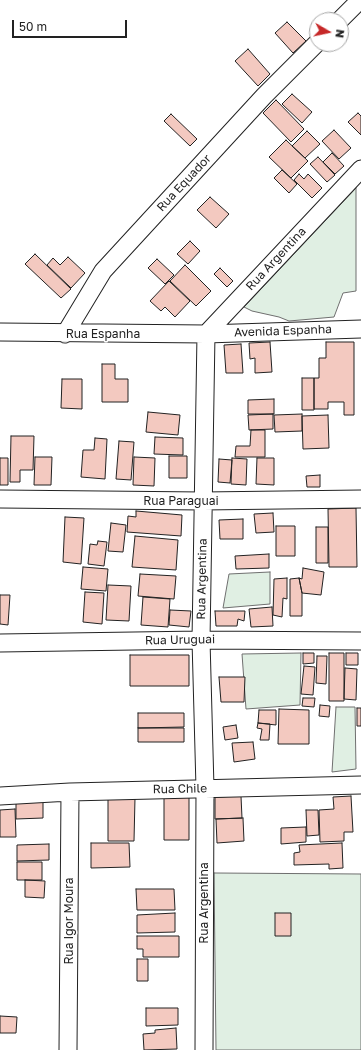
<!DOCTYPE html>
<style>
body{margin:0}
#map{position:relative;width:361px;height:1050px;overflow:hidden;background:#fff;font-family:"Golos Text",sans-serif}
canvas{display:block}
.north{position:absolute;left:309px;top:12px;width:40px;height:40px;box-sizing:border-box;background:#fff;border:1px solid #a7a7a7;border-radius:50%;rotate:99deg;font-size:11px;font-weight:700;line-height:16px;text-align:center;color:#222}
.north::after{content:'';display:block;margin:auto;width:14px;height:18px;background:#c62828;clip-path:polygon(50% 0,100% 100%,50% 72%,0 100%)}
.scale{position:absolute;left:12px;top:20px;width:115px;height:18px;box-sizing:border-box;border:2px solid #222;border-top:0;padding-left:5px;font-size:12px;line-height:14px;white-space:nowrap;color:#222;-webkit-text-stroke:3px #fff;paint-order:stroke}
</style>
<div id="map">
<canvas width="361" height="1050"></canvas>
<div class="north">N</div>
<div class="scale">50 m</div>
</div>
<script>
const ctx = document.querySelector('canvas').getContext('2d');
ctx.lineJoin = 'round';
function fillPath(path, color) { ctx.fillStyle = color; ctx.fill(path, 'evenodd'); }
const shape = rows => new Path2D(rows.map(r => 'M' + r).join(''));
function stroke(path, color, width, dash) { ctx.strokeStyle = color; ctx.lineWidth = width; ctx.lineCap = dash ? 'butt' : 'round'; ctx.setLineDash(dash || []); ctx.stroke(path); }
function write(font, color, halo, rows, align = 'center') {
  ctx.font = font + ' "Golos Text",sans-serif'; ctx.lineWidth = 3; ctx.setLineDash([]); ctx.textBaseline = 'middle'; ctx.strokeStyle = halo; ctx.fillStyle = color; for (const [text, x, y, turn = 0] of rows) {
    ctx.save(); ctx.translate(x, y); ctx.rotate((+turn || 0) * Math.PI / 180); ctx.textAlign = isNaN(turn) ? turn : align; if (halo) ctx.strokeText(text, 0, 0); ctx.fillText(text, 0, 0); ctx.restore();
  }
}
const green = shape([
 [356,188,356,291,343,293,334,317,289,321,279,317,252,311,244,307,356,188],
 [270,572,270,604,223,608,229,574,270,572],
 [301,653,300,705,246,709,242,654,301,653],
 [336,707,355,707,356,769,332,772,336,707],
 [214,873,361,874,361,1050,216,1050,214,873]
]);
fillPath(green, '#e0efe3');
stroke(green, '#6f6f6f', 1);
const building = shape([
 [287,22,306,41,293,53,275,33,287,22],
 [248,49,270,74,258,86,235,61,248,49],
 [292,94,312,112,302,123,282,104,292,94],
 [276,100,304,129,291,142,263,113,276,100],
 [358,113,361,116,361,135,348,122,358,113],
 [171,114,197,139,190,146,164,121,171,114],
 [334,130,351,148,339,159,322,141,334,130],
 [307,131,320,144,305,158,292,146,307,131],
 [286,140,308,161,291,178,269,157,286,140],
 [332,153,344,166,335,174,323,162,332,153],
 [318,157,335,175,327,182,310,164,318,157],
 [282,170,297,184,289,193,274,178,282,170],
 [299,174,304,179,308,174,322,188,312,198,294,180,299,174],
 [210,197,229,214,216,228,197,210,210,197],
 [190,241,200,251,188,264,177,254,190,241],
 [35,254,71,289,61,298,25,264,35,254],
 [68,257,85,273,71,288,47,265,53,258,60,265,68,257],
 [157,259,174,275,165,284,148,268,157,259],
 [185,265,211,291,196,306,170,281,185,265],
 [220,268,233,281,227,287,214,274,220,268],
 [169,281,190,301,175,317,165,307,161,311,150,301,169,281],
 [270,342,272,372,255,373,255,358,250,359,249,343,270,342],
 [326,342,354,342,354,415,344,415,344,402,328,402,328,409,314,409,314,378,319,378,319,358,326,358,326,342],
 [241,344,243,373,226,373,224,345,241,344],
 [102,364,115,364,115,379,128,379,128,402,102,402,102,364],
 [302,378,314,378,314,410,302,410,302,378],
 [62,379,82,379,82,409,61,408,62,379],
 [274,399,274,414,248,414,248,400,274,399],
 [148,412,180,415,178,435,146,432,148,412],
 [273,414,273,429,249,430,248,415,273,414],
 [302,414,302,431,275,432,274,415,302,414],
 [328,415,329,448,303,449,302,416,328,415],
 [251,430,265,430,265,457,235,457,236,446,250,446,251,430],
 [11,436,34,436,33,470,20,470,20,482,10,482,11,436],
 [155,437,183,438,183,455,154,454,155,437],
 [95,438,107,439,105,479,81,477,83,450,94,450,95,438],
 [119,441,134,442,131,480,116,479,119,441],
 [169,456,187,456,187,478,169,478,169,456],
 [35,457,52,457,51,485,34,485,35,457],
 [134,457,155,458,154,486,133,485,134,457],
 [0,458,8,458,8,485,0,485,0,458],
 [232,458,247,459,246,485,231,484,232,458],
 [257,458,274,458,274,485,256,484,257,458],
 [219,459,232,460,230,483,218,482,219,459],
 [320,475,320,487,307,487,306,476,320,475],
 [356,508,357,567,329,567,328,509,356,508],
 [136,511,182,515,181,536,127,532,128,516,136,517,136,511],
 [273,513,274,532,256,533,254,514,273,513],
 [65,517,84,518,81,564,63,562,65,517],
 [243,519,243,539,220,539,219,520,243,519],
 [111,523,126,525,123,552,108,551,111,523],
 [276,526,295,526,295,556,276,556,276,526],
 [316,527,328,527,328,563,316,563,316,527],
 [135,536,178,540,176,570,132,567,135,536],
 [98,541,107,542,104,566,88,564,90,544,97,545,98,541],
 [269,554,269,568,236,569,235,556,269,554],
 [83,567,108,569,106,591,81,589,83,567],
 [303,568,324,572,321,595,302,593,299,578,302,579,303,568],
 [140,574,176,576,174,599,138,596,140,574],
 [287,578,287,599,283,598,282,617,273,615,274,579,287,578],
 [299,578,302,593,302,616,290,616,290,579,299,578],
 [108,585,131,586,129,621,106,620,108,585],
 [85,592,104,593,102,624,83,622,85,592],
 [0,595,10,595,8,625,0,624,0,595],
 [143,597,170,599,168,627,141,625,143,597],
 [272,607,273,626,251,627,249,609,272,607],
 [170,610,191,611,189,627,169,625,170,610],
 [215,611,245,611,244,621,238,619,237,626,216,626,215,611],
 [303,653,314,653,314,663,303,664,303,653],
 [329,653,344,653,344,701,329,701,329,653],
 [346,653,358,653,358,665,346,665,346,653],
 [130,655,189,655,189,686,130,686,130,655],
 [317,656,327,656,326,684,316,683,317,656],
 [304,666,315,667,313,695,301,694,304,666],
 [345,668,357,669,356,700,344,699,345,668],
 [219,677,245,677,244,702,221,702,219,677],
 [303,698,315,698,314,707,302,706,303,698],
 [320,705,330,706,329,717,319,716,320,705],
 [357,708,361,708,361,726,357,726,357,708],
 [279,709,309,710,309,744,278,744,279,709],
 [259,710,276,710,276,725,258,723,259,710],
 [138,713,184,713,184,727,138,728,138,713],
 [258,723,270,724,269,740,260,740,262,729,257,728,258,723],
 [236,725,238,738,225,740,223,727,236,725],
 [138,728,184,728,184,742,138,742,138,728],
 [253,742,255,759,234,762,232,743,253,742],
 [164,796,189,796,189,840,164,840,164,796],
 [241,796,242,818,215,819,215,797,241,796],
 [351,796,353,832,344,832,344,841,320,842,319,810,334,809,333,797,351,796],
 [108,797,135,798,134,841,108,841,108,797],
 [16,800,43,800,43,818,16,819,16,800],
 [15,809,16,837,0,837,0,810,15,809],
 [306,810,318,810,319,835,307,836,306,810],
 [243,818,244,841,217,843,216,819,243,818],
 [306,827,306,842,281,844,281,828,306,827],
 [91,843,129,843,130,867,91,868,91,843],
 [342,843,343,868,329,869,329,864,294,865,294,853,300,852,299,845,342,843],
 [49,844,49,860,17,861,17,845,49,844],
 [17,862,42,862,42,880,17,880,17,862],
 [25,880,45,881,44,898,25,897,25,880],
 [136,889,174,889,175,910,137,910,136,889],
 [175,913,175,932,137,933,137,915,175,913],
 [275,913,291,913,291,936,275,936,275,913],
 [137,936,179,936,179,957,143,957,143,949,137,949,137,936],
 [137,959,148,959,148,981,137,981,137,959],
 [146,1008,178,1008,178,1025,146,1026,146,1008],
 [0,1016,17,1017,16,1033,0,1033,0,1016],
 [176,1028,177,1049,144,1050,143,1034,155,1033,155,1030,176,1028]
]);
fillPath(building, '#f3c9c0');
stroke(building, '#222', 1);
const minor = shape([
 [340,20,360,0],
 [0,332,206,334,361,329],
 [65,334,103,271,264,96,317,43],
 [0,499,203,501,361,499],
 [0,643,201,640,361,641],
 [0,796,70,792,361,785],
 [68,1050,70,792],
 [204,1050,205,788,201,640,206,334,361,169]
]);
stroke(minor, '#222', 19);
stroke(minor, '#fff', 17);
write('12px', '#222', '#fff', [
 ["Rua Equador",184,183,-47],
 ["Rua Argentina",276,259,-47],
 ["Avenida Espanha",283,331,-2],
 ["Rua Espanha",103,334],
 ["Rua Paraguai",181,501],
 ["Rua Argentina",202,579,-89],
 ["Rua Uruguai",180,640,-1],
 ["Rua Chile",180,789,-1],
 ["Rua Argentina",204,903,-90],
 ["Rua Igor Moura",69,921,-90]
]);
</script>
